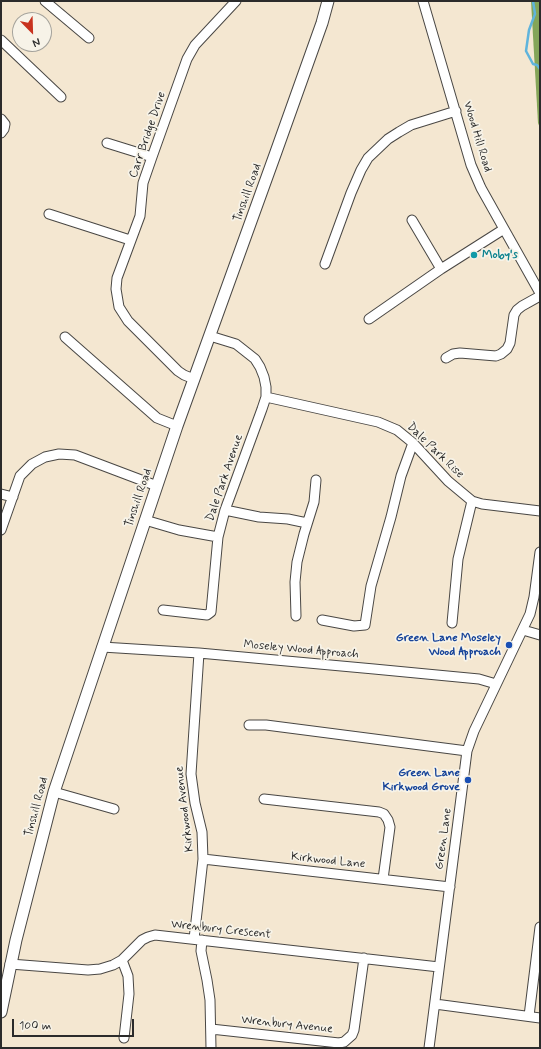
<!DOCTYPE html>
<style>
body{margin:0}
#map{position:relative;width:541px;height:1049px;overflow:hidden;background:#f4e7d1;font-family:Mynerve,sans-serif}
canvas{display:block}
.frame{position:absolute;inset:0;border:2px solid #2b2b2b;pointer-events:none}
.north{position:absolute;left:12px;top:12px;width:40px;height:40px;box-sizing:border-box;background:#f7f3e8;border:1px solid #a5a39c;border-radius:50%;rotate:157deg;font-size:11px;font-weight:700;line-height:16px;text-align:center;color:#2b2b2b}
.north::after{content:'';display:block;margin:auto;width:14px;height:18px;background:#c8321e;clip-path:polygon(50% 0,100% 100%,50% 72%,0 100%)}
.scale{position:absolute;left:12px;top:1019px;width:122px;height:18px;box-sizing:border-box;border:2px solid #2b2b2b;border-top:0;padding-left:5px;font-size:12px;line-height:14px;white-space:nowrap;color:#2b2b2b;-webkit-text-stroke:3px #f7f3e8;paint-order:stroke}
</style>
<div id="map">
<canvas width="541" height="1049"></canvas>
<div class="frame"></div>
<div class="north">N</div>
<div class="scale">100 m</div>
</div>
<script>
const ctx = document.querySelector('canvas').getContext('2d');
ctx.lineJoin = 'round';
function fillPath(path, color) { ctx.fillStyle = color; ctx.fill(path, 'evenodd'); }
const shape = rows => new Path2D(rows.map(r => 'M' + r).join(''));
function stroke(path, color, width, dash) { ctx.strokeStyle = color; ctx.lineWidth = width; ctx.lineCap = dash ? 'butt' : 'round'; ctx.setLineDash(dash || []); ctx.stroke(path); }
function write(font, color, halo, rows, align = 'center') {
  ctx.font = font + ' Mynerve,sans-serif'; ctx.lineWidth = 3.5; ctx.setLineDash([]); ctx.textBaseline = 'middle'; ctx.strokeStyle = halo; ctx.fillStyle = color; for (const [text, x, y, turn = 0] of rows) {
    ctx.save(); ctx.translate(x, y); ctx.rotate((+turn || 0) * Math.PI / 180); ctx.textAlign = isNaN(turn) ? turn : align; if (halo) ctx.strokeText(text, 0, 0); ctx.fillText(text, 0, 0); ctx.restore();
  }
}
fillPath(shape([
 [531,1,540,1,540,128,538,123]
]), '#84a559');
stroke(shape([
 [533,1,535,14,529,30,526,51,533,64,537,65,540,69]
]), '#5fb4dc', 2.5);
const minor = shape([
 [45,1,89,38],
 [423,1,471,165,481,188,504,229,540,293],
 [1,40,61,97],
 [1,119,5,124,4,129,1,133],
 [107,143,152,157],
 [49,214,130,240],
 [412,220,441,269],
 [325,264,351,193,361,170,368,158,388,139,399,132,411,125,456,111],
 [369,319,441,269,504,229],
 [65,337,157,418,177,426],
 [446,358,453,354,460,353,496,356,501,354,507,349,510,343,514,315,517,310,522,306,540,296],
 [194,379,184,375,178,371,128,321,119,307,116,289,117,278,140,216,143,183,152,157,187,59,195,45,236,1],
 [266,397,378,422,397,430,413,443,448,481,472,501,482,504,540,511],
 [1,494,13,497],
 [225,510,259,517,288,519,307,523],
 [145,520,179,530,218,537],
 [1,530,20,476,32,464,45,457,59,454,75,455,157,486],
 [163,610,207,615,211,612,218,537,225,510,262,409,266,397,266,387,264,377,260,367,255,359,236,344,210,336],
 [296,616,295,582,297,562,304,534,314,502,316,480],
 [322,620,354,626,365,625,371,586,391,517,401,476,413,443],
 [452,623,458,559,472,501],
 [523,630,540,635],
 [102,647,199,653,374,669,479,679,496,684],
 [249,725,266,725,467,751],
 [54,792,114,809],
 [264,799,379,812,384,814,388,820,390,827,383,879],
 [203,859,450,887],
 [194,939,203,859,202,832,195,803,191,774,199,653],
 [202,940,201,951,207,980,210,1000,211,1048],
 [122,960,128,976,129,994,124,1038],
 [10,964,88,970,100,969,113,965,122,960,142,940,148,937,155,935,439,967],
 [435,1004,540,1018],
 [529,1016,540,927],
 [211,1029,339,1043,344,1042,352,1035,354,1030,364,958],
 [429,1048,467,751,474,731,530,614,534,597,540,552]
]);
const tertiary = shape([
 [1,1012,16,940,54,792,177,426,276,152,322,23,328,1]
]);
stroke(minor, '#494744', 11);
stroke(tertiary, '#494744', 13);
stroke(minor, '#fff', 9);
stroke(tertiary, '#fff', 11);
for (const [x, y, r, color] of [
 [474,255,4,"#0f9aa8"],
 [509,645,4,"#1a4fb4"],
 [468,780,4,"#1a4fb4"]
]) { const dot = new Path2D(); dot.arc(x, y, r, 0, 2 * Math.PI); ctx.fillStyle = color; ctx.fill(dot); stroke(dot, '#f7f3e8', 1.5); }
write('12px', '#2b2b2b', '#f7f3e8', [
 ["Carr Bridge Drive",148,135,-71],
 ["Wood Hill Road",477,137,73],
 ["Tinshill Road",248,193,-70],
 ["Dale Park Rise",435,451,44],
 ["Dale Park Avenue",225,478,-71],
 ["Tinshill Road",139,498,-71],
 ["Moseley Wood Approach",301,650,5],
 ["Tinshill Road",37,807,-75],
 ["Kirkwood Avenue",185,809,-97],
 ["Green Lane",444,839,-82],
 ["Kirkwood Lane",328,861,6],
 ["Wrenbury Crescent",221,930,6],
 ["Wrenbury Avenue",287,1025,6]
]);
write('bold 12px', '#0d838f', '#f7f3e8', [
 ["Moby's",482,255]
], 'left');
write('bold 12px', '#164399', '#f7f3e8', [
 ["Green Lane Moseley",501,638],
 ["Wood Approach",501,652],
 ["Green Lane",460,773],
 ["Kirkwood Grove",460,787]
], 'right');
</script>
